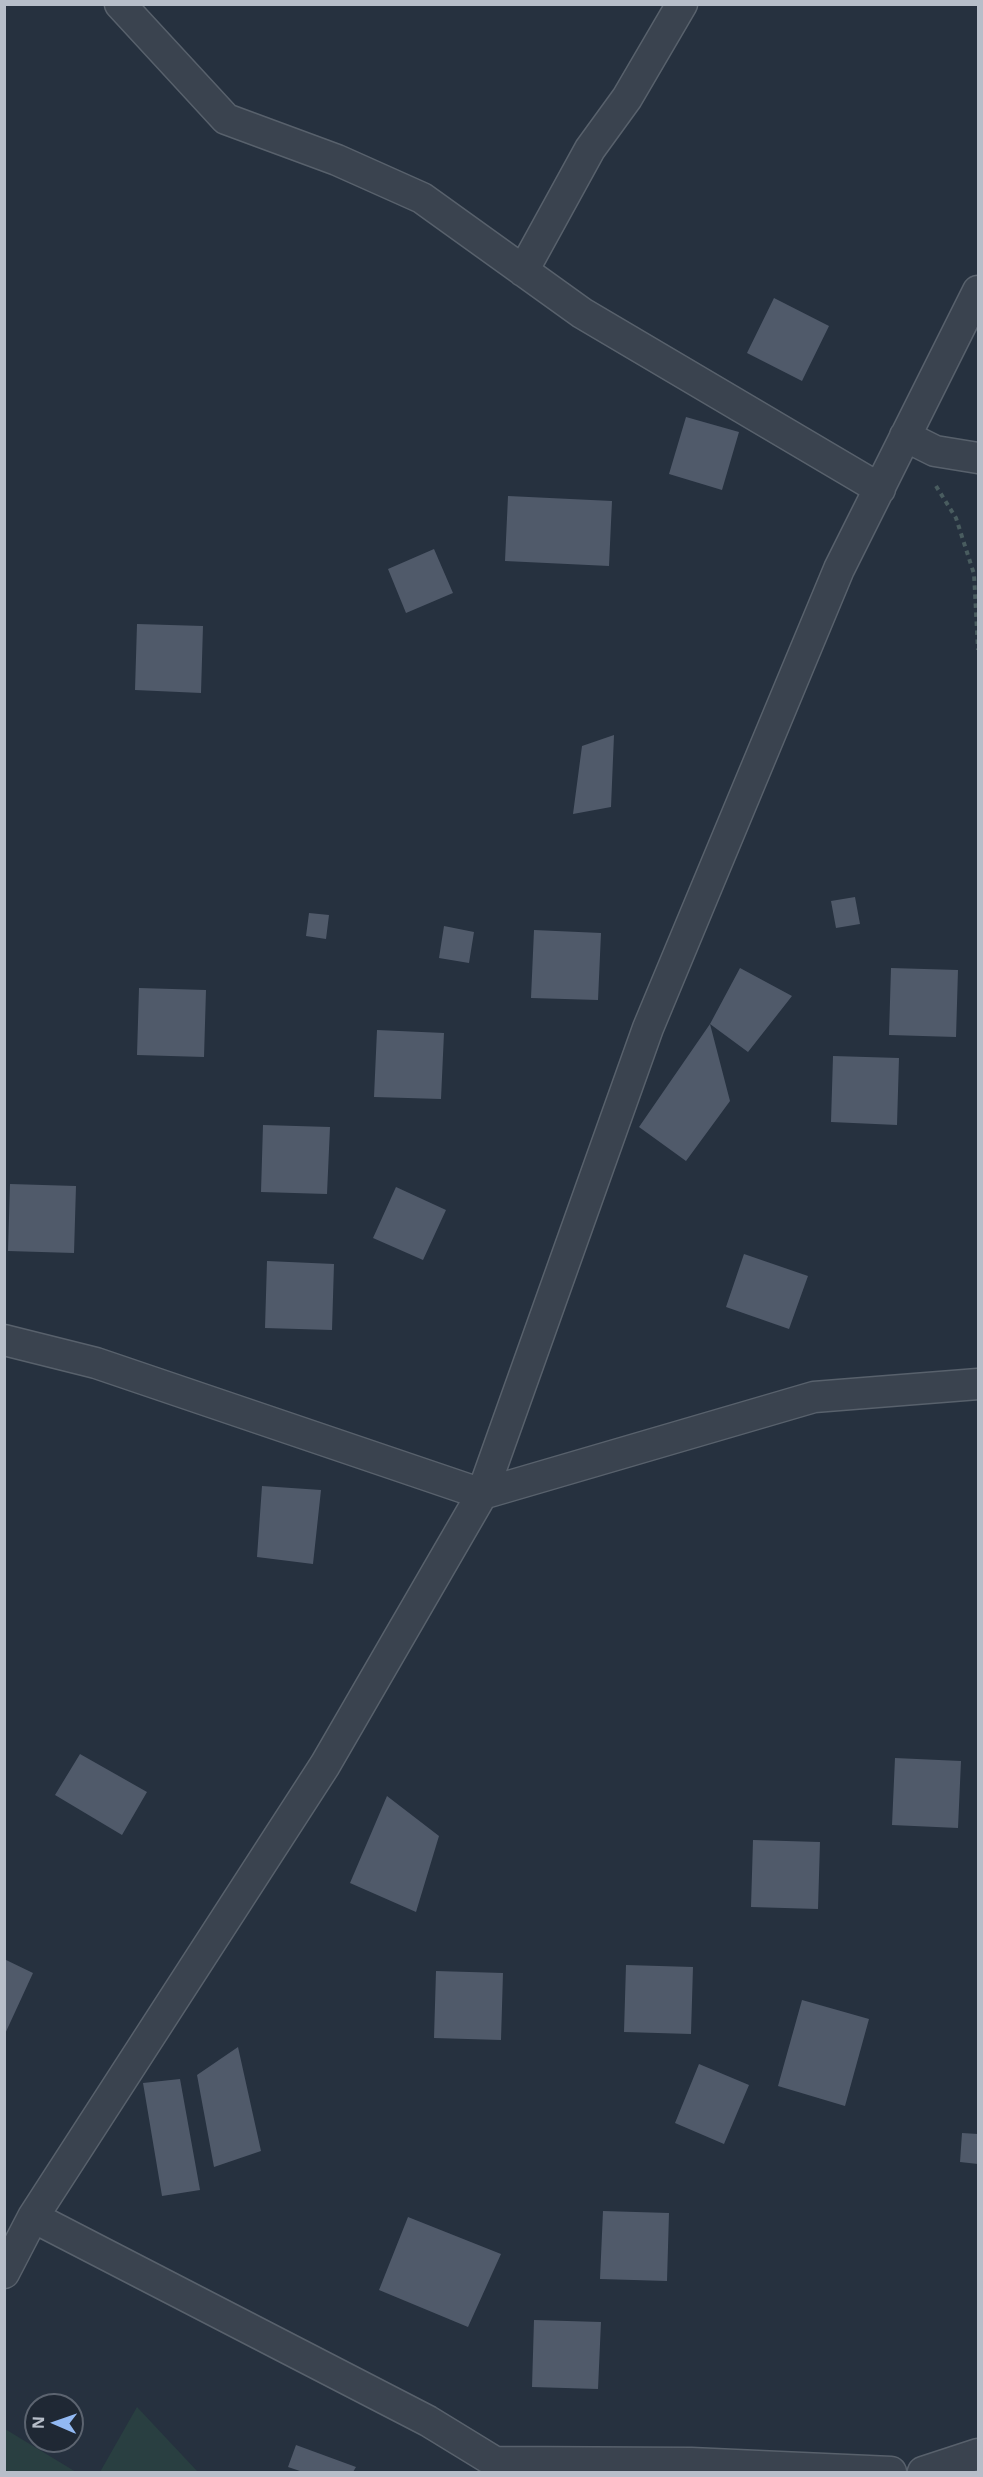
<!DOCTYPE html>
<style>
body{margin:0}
#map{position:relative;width:983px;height:2477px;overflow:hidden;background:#26313f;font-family:"Noto Sans",sans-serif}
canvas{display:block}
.frame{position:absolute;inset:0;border:6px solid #b7bec9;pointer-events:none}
.north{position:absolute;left:24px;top:2393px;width:60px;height:60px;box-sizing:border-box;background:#1f2834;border:2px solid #5c6470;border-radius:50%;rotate:272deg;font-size:16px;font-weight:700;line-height:24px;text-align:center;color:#b7bec9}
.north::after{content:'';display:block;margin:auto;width:21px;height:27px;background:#92b9f3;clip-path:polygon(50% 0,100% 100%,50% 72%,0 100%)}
</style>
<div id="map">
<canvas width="983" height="2477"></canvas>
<div class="frame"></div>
<div class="north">N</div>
</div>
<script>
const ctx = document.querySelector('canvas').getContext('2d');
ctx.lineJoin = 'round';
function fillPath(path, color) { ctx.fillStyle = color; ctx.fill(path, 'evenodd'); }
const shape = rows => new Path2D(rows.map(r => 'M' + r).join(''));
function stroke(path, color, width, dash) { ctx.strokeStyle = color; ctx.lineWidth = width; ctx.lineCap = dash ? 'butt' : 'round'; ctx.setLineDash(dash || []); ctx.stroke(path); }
fillPath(shape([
 [137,2407,198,2472,100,2472],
 [5,2429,76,2472,5,2472]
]), '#293f41');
fillPath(shape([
 [774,298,829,326,802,381,747,353],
 [686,417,739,432,722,490,669,474],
 [508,496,612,501,609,566,505,561],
 [434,549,453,593,406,613,388,569],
 [137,624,203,626,201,693,135,690],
 [614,735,611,807,573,814,582,746],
 [855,897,860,924,836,928,831,901],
 [309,913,329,915,326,939,306,936],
 [444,926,474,932,469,963,439,958],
 [534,930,601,933,598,1000,531,998],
 [740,968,792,996,748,1052,710,1024],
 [891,968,958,970,956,1037,889,1035],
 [139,988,206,990,204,1057,137,1055],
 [710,1024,730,1101,686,1161,639,1127],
 [377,1030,444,1033,441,1099,374,1097],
 [833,1056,899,1058,897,1125,831,1122],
 [263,1125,330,1127,327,1194,261,1192],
 [10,1184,76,1186,74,1253,8,1251],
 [396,1187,446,1210,423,1260,373,1238],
 [744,1254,808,1276,789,1329,726,1307],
 [267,1261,334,1264,332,1330,265,1328],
 [262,1486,321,1490,313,1564,257,1557],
 [80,1754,147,1792,122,1835,55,1795],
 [895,1758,961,1761,958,1828,892,1825],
 [387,1796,439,1836,416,1912,350,1883],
 [753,1840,820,1842,818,1909,751,1907],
 [4,1959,33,1973,4,2036],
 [626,1965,693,1967,691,2034,624,2032],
 [436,1971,503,1973,501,2040,434,2038],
 [802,2000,869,2019,845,2106,778,2086],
 [238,2047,261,2151,214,2167,197,2075],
 [699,2064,749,2085,724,2144,675,2123],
 [180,2079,200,2190,162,2196,143,2083],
 [962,2133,978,2134,978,2164,960,2162],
 [603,2211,669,2213,667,2281,600,2279],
 [408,2217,501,2254,468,2327,379,2290],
 [534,2320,601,2322,598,2389,532,2387],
 [296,2445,356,2467,353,2472,303,2472,288,2467]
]), '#505a6a');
const street = shape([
 [120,4,226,119,337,160,422,198,582,313,880,489],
 [523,271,590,149,627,98,682,4],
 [905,436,935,451,978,458],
 [4,1340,96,1363,482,1494,814,1397,978,1384],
 [33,2217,428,2421,495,2462,691,2463,891,2472],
 [4,2273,33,2217,325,1765,482,1494,648,1028,839,569,978,291],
 [923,2472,978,2454]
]);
stroke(street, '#58616c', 33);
stroke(shape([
 [936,486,956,518,974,574,978,650]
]), '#495c5f', 4, [4.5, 4.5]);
stroke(street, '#3a434f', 30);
</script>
